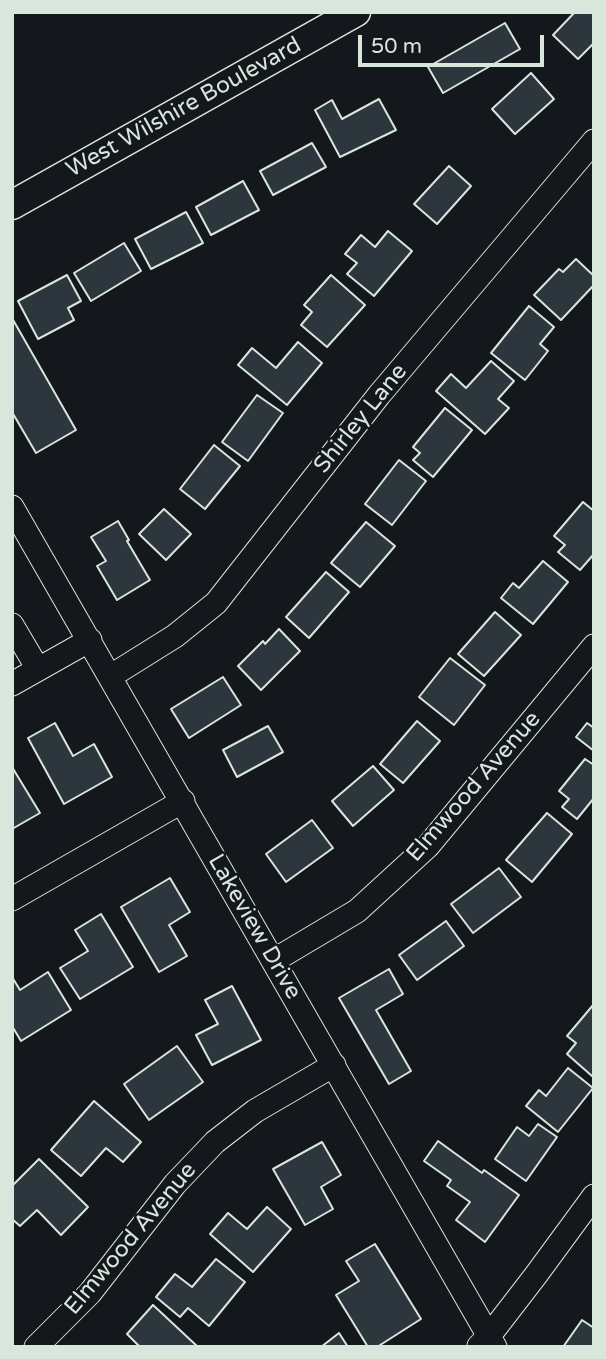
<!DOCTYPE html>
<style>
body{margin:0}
#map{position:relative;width:606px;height:1359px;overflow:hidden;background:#14181c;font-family:"Varela Round",sans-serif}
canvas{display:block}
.frame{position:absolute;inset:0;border:14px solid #d8e6dc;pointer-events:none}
.scale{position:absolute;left:358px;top:35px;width:186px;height:32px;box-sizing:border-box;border:4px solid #d8e6dc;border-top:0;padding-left:9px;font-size:21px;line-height:24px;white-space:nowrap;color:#d8e6dc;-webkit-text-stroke:5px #14181c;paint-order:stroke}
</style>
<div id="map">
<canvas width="606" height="1359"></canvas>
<div class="frame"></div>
<div class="scale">50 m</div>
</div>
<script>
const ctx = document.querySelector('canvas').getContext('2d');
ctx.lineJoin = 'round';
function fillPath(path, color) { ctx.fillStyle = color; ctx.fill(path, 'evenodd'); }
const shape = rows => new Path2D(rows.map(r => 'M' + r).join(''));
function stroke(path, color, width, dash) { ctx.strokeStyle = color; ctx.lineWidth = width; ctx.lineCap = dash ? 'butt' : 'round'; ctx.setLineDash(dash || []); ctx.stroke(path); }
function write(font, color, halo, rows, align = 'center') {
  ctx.font = font + ' "Varela Round",sans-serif'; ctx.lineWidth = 5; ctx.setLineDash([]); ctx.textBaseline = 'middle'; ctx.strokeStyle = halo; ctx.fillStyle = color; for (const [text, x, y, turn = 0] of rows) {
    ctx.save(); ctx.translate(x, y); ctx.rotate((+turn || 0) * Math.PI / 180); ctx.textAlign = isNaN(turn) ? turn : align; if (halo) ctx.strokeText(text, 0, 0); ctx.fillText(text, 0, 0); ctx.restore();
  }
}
const building = shape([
 [575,12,594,12,594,43,578,59,553,35,575,12],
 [505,23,520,49,443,93,428,67,505,23],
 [531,73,554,99,515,134,492,109,531,73],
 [379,99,396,130,340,157,315,110,332,100,342,119,379,99],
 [312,143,326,167,273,195,260,171,312,143],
 [449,166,471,186,437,224,414,204,449,166],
 [243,181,259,210,211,235,196,207,243,181],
 [186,212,203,243,151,269,135,239,186,212],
 [388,231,412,251,374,296,347,274,357,263,345,254,361,235,375,247,388,231],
 [124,243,141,271,91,301,74,273,124,243],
 [576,259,594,276,594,285,561,320,534,295,559,269,563,272,576,259],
 [67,275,81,301,68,308,74,320,38,339,18,301,67,275],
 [331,275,365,305,327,347,301,325,312,312,304,305,331,275],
 [529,306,554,327,540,344,548,351,525,380,491,353,529,306],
 [12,318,76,430,36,453,12,412,12,318],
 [298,342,322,363,287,405,238,365,252,348,276,368,298,342],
 [491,361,514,381,498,399,509,408,485,434,436,391,451,374,466,388,491,361],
 [257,395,283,413,248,461,222,442,257,395],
 [445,408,472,430,433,477,413,460,420,453,413,447,445,408],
 [214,445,240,466,205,509,180,489,214,445],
 [399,460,426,481,392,525,365,504,399,460],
 [583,502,594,511,594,554,580,570,558,552,565,545,554,536,583,502],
 [164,509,191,534,166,560,139,534,164,509],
 [118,521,129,540,127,541,150,580,117,600,97,566,106,561,91,537,118,521],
 [366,522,395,546,360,587,331,563,366,522],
 [543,561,568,582,533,624,501,598,513,583,519,588,543,561],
 [326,572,349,592,309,638,286,617,326,572],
 [495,612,521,635,484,676,458,654,495,612],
 [279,629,300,651,261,690,238,666,263,641,265,644,279,629],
 [450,658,485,685,454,725,419,697,450,658],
 [223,677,241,705,189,738,171,709,223,677],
 [417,721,440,741,403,783,380,764,417,721],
 [55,723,73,756,94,744,112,777,64,804,28,738,55,723],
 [587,723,594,728,594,751,576,737,587,723],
 [268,726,283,752,237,777,223,750,268,726],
 [585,759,594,765,594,798,577,819,562,807,569,799,559,791,585,759],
 [373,766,394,790,353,826,332,801,373,766],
 [12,767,40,813,12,829,12,767],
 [547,813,572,834,532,882,506,860,547,813],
 [312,820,333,848,286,882,266,854,312,820],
 [499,868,521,897,473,933,451,904,499,868],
 [170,878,190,912,169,925,187,956,159,972,121,907,170,878],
 [101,914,133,967,80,999,60,968,88,951,75,930,101,914],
 [446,921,464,946,417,980,399,955,446,921],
 [389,969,403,994,376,1010,411,1071,389,1084,339,998,389,969],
 [48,972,71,1010,21,1041,12,1026,12,977,20,990,48,972],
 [232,986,261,1040,212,1065,196,1035,218,1024,205,1000,232,986],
 [594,1004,594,1074,592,1076,567,1054,576,1043,567,1036,594,1004],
 [177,1046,203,1082,149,1120,124,1084,177,1046],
 [568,1068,593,1088,558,1132,526,1106,539,1090,546,1096,568,1068],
 [94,1101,141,1142,123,1162,106,1148,81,1176,51,1150,94,1101],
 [538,1124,557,1137,526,1181,495,1159,517,1127,529,1136,538,1124],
 [438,1141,482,1173,484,1170,519,1195,485,1242,456,1220,470,1202,447,1186,451,1180,424,1161,438,1141],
 [322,1142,341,1175,321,1187,333,1209,305,1225,273,1169,322,1142],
 [39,1159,88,1207,61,1235,37,1210,20,1226,12,1219,12,1186,39,1159],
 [267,1207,291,1229,253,1272,210,1234,228,1213,247,1229,267,1207],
 [375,1244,421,1319,377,1347,368,1347,336,1295,359,1281,346,1261,375,1244],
 [216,1259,245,1282,209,1326,188,1308,180,1317,156,1297,175,1274,192,1287,216,1259],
 [153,1305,198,1347,140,1347,127,1334,153,1305],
 [582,1320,594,1328,594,1347,563,1347,582,1320],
 [339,1333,348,1347,321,1347,339,1333]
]);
fillPath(building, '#2c363c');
stroke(building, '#d8e6dc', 2);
const minor = shape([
 [12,507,495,1347],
 [12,625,38,669],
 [111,676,175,636,216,603,379,395,594,141],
 [12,684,90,640],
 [12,899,183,801],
 [273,961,357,911,428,846,594,646],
 [479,1346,489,1336,536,1275,594,1196],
 [36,1347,90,1293,175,1184,215,1142,255,1111,334,1065]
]);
const tertiary = shape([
 [12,205,356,12]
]);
stroke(minor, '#d8e6dc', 25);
stroke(tertiary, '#d8e6dc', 31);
stroke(minor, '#14181c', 23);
stroke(tertiary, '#14181c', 28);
write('23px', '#d8e6dc', '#14181c', [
 ["West Wilshire Boulevard",184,108,-29],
 ["Shirley Lane",361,419,-51],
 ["Elmwood Avenue",474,787,-49],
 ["Lakeview Drive",254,927,60],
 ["Elmwood Avenue",131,1239,-50]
]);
</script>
